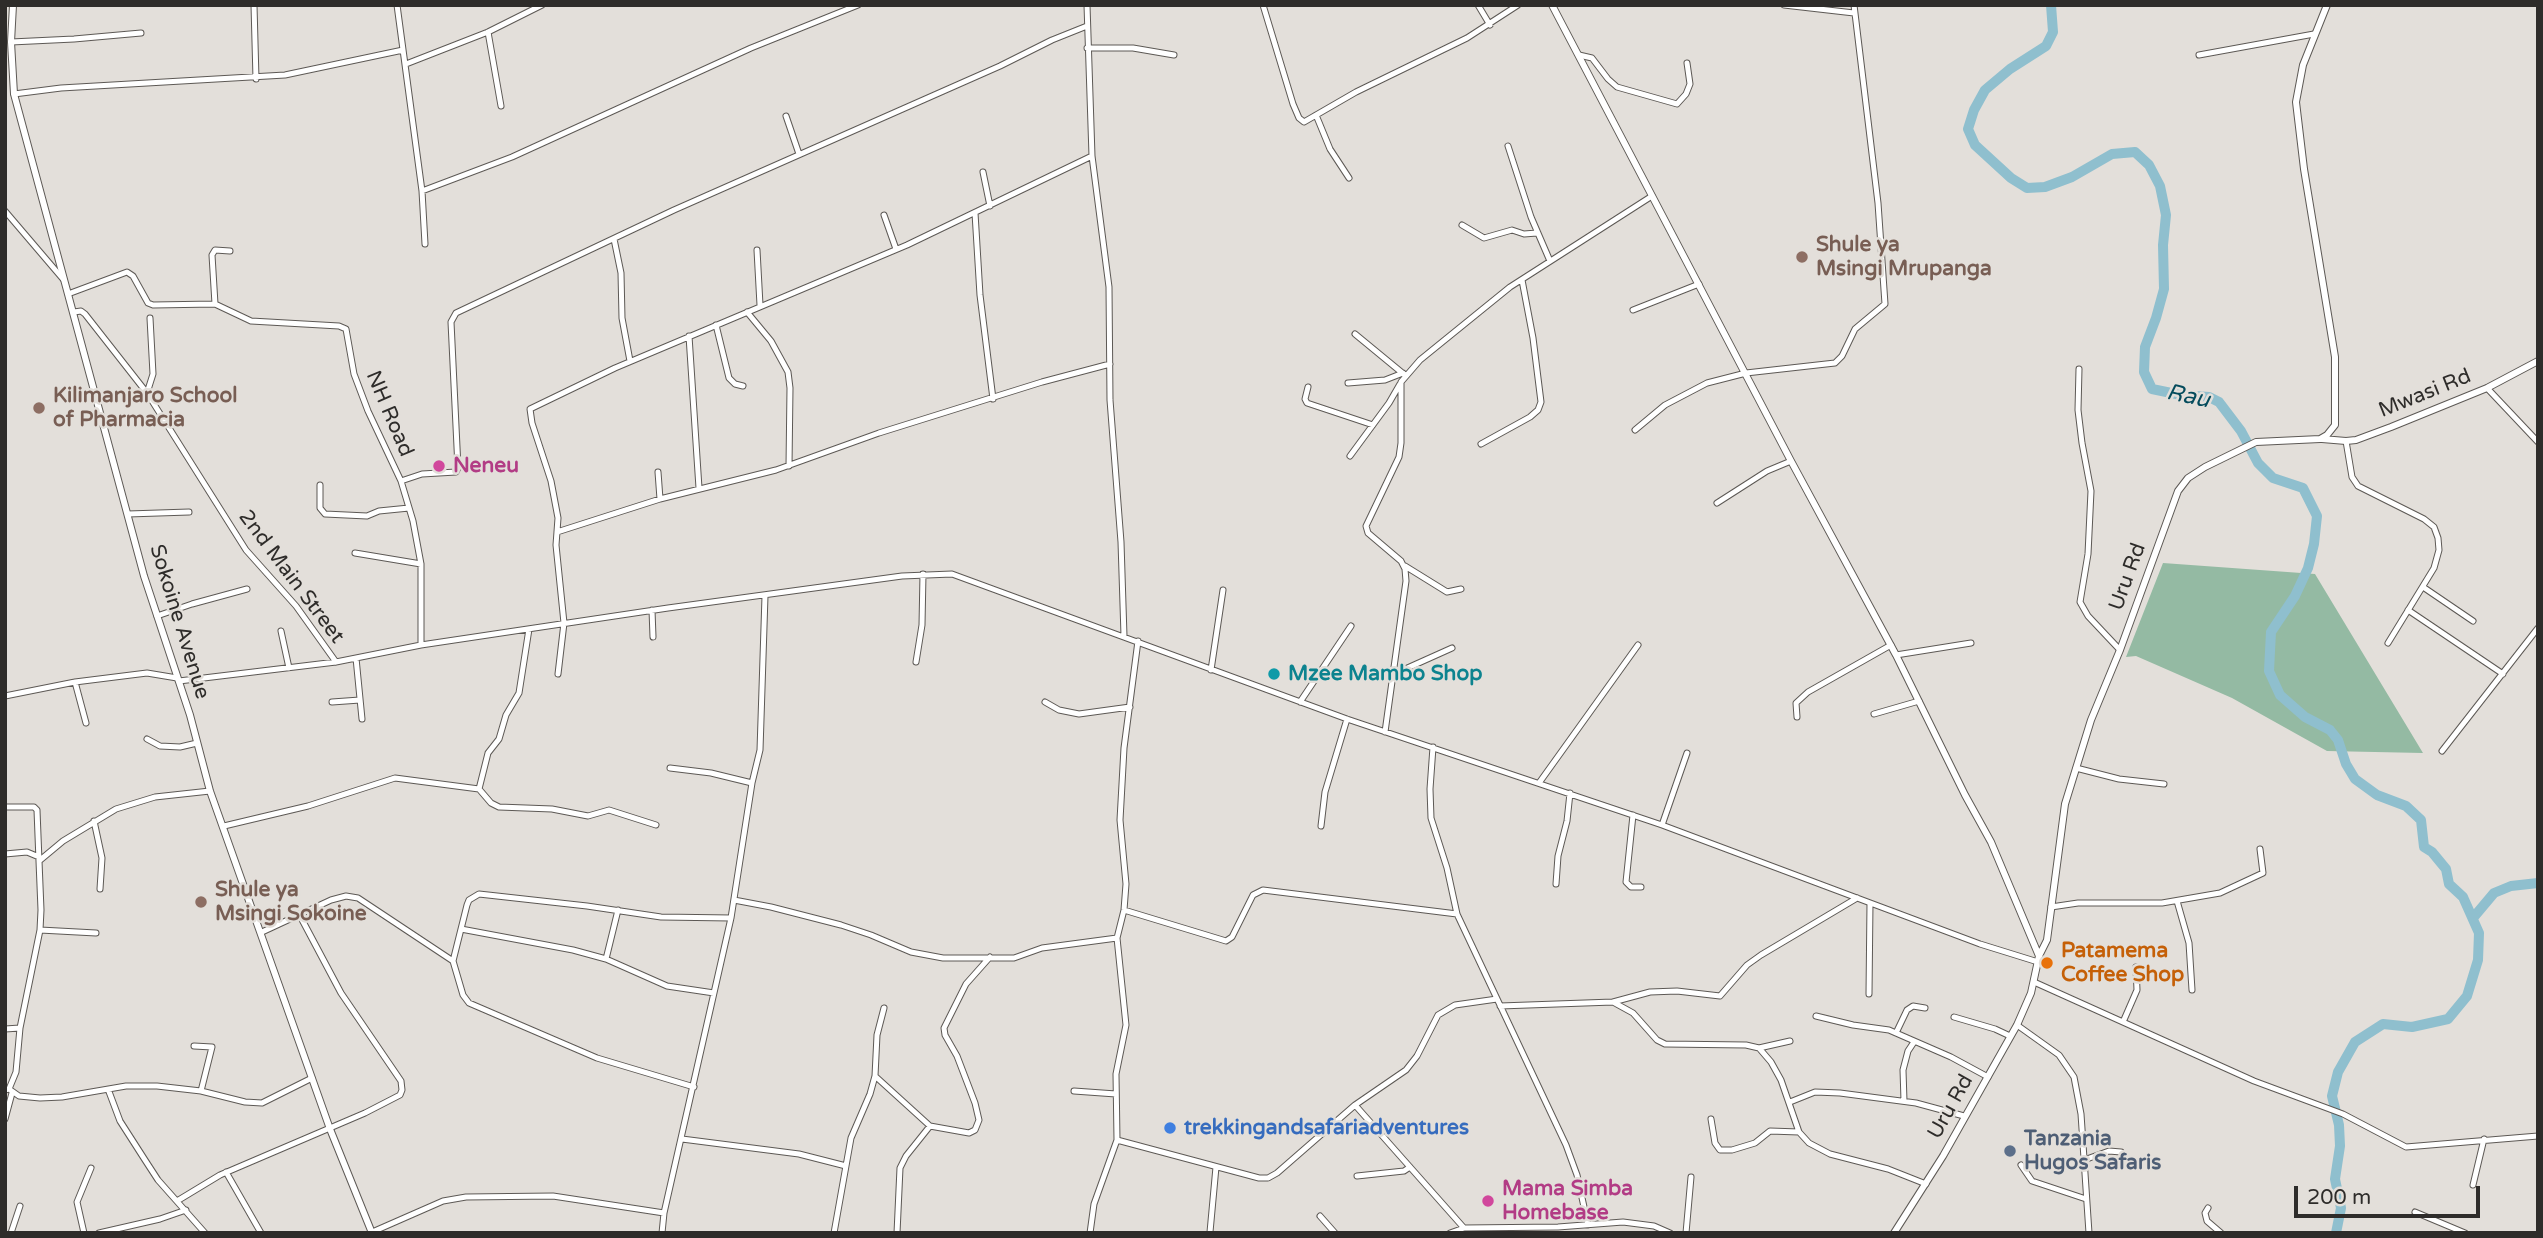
<!DOCTYPE html>
<style>
body{margin:0}
#map{position:relative;width:2543px;height:1238px;overflow:hidden;background:#e3dfda;font-family:"Varela Round",sans-serif}
canvas{display:block}
.frame{position:absolute;inset:0;border:7px solid #2e2c2a;pointer-events:none}
.scale{position:absolute;left:2294px;top:1186px;width:186px;height:32px;box-sizing:border-box;border:4px solid #2e2c2a;border-top:0;padding-left:9px;font-size:21px;line-height:24px;white-space:nowrap;color:#2e2c2a;-webkit-text-stroke:5px #e3dfda;paint-order:stroke}
</style>
<div id="map">
<canvas width="2543" height="1238"></canvas>
<div class="frame"></div>
<div class="scale">200 m</div>
</div>
<script>
const ctx = document.querySelector('canvas').getContext('2d');
ctx.lineJoin = 'round';
function fillPath(path, color) { ctx.fillStyle = color; ctx.fill(path, 'evenodd'); }
const shape = rows => new Path2D(rows.map(r => 'M' + r).join(''));
function stroke(path, color, width, dash) { ctx.strokeStyle = color; ctx.lineWidth = width; ctx.lineCap = dash ? 'butt' : 'round'; ctx.setLineDash(dash || []); ctx.stroke(path); }
function write(font, color, halo, rows, align = 'center') {
  ctx.font = font + ' "Varela Round",sans-serif'; ctx.lineWidth = 5; ctx.setLineDash([]); ctx.textBaseline = 'middle'; ctx.strokeStyle = halo; ctx.fillStyle = color; for (const [text, x, y, turn = 0] of rows) {
    ctx.save(); ctx.translate(x, y); ctx.rotate((+turn || 0) * Math.PI / 180); ctx.textAlign = isNaN(turn) ? turn : align; if (halo) ctx.strokeText(text, 0, 0); ctx.fillText(text, 0, 0); ctx.restore();
  }
}
fillPath(shape([
 [2163,563,2315,574,2423,753,2327,751,2232,698,2136,656,2126,657]
]), '#94baa3');
stroke(shape([
 [2051,5,2053,32,2046,46,2010,69,1985,90,1974,110,1968,129,1975,145,2011,178,2027,188,2045,187,2072,177,2112,154,2135,152,2149,165,2160,186,2166,215,2163,245,2164,289,2156,318,2145,347,2144,372,2152,389,2181,395,2209,397,2219,402,2241,431,2258,463,2273,478,2303,488,2317,516,2314,544,2308,568,2295,596,2271,632,2269,671,2280,695,2305,717,2330,730,2338,740,2346,764,2355,779,2377,795,2406,806,2421,820,2424,847,2432,852,2446,869,2449,884,2463,897,2479,933,2478,960,2467,996,2448,1019,2412,1027,2383,1024,2355,1042,2338,1072,2332,1096,2339,1125,2340,1146,2335,1179,2341,1208,2336,1233],
 [2473,918,2494,893,2511,886,2538,883]
]), '#8fbfce', 10);
const minor = shape([
 [254,5,256,79],
 [397,5,422,191,425,244],
 [1087,5,1092,156,1109,287,1110,400,1121,542,1124,636],
 [1263,5,1293,104,1299,118,1304,122,1356,92,1467,38,1518,5],
 [1478,5,1490,25],
 [1784,5,1854,13],
 [488,32,501,106],
 [11,42,74,39,141,33],
 [1087,48,1133,48,1174,55],
 [1579,55,1592,58,1608,79,1617,87,1677,104,1686,94,1690,84,1687,63],
 [2199,55,2314,34],
 [406,64,488,32,542,5],
 [14,94,61,88,285,75,403,50],
 [1316,115,1330,149,1349,178],
 [786,116,799,154],
 [1508,146,1531,217,1550,261],
 [983,172,990,206],
 [422,191,512,157,751,48,858,5],
 [5,211,63,279],
 [975,213,980,295,993,399],
 [884,215,896,249],
 [1462,225,1484,238,1512,230,1524,234,1537,233],
 [614,239,621,273,622,318,630,361],
 [757,250,760,305],
 [68,294,127,272,133,276,148,303,153,305,215,304,251,321,339,326,346,329,354,374,368,411,401,481,413,521,421,564,421,645],
 [215,304,212,255,215,250,230,251],
 [1633,310,1699,284],
 [74,312,81,311,85,314,147,393,246,550,296,606,336,662],
 [747,312,771,341,788,372,790,388,789,466],
 [716,325,729,378,735,384,743,386],
 [1355,334,1406,376],
 [689,336,699,488],
 [2079,369,2078,410,2082,443,2091,491,2088,554,2080,602,2088,616,2120,650],
 [1348,383,1385,380,1403,373],
 [1308,387,1305,399,1307,403,1373,425],
 [2487,388,2538,442],
 [147,393,153,374,150,318],
 [1635,430,1665,405,1707,383,1746,373,1835,363,1842,356,1855,329,1885,304,1878,203,1854,5],
 [2346,441,2352,477,2358,486,2424,519,2434,527,2438,538,2439,550,2434,568,2388,643],
 [1481,444,1530,417,1538,410,1541,402,1533,338,1522,280],
 [1350,456,1389,403,1400,384],
 [658,472,660,499],
 [401,481,422,474,456,472,458,468,451,322,456,313,674,210,1000,66,1052,40,1087,26],
 [320,485,320,508,325,514,367,516,379,511,409,508],
 [1717,503,1767,471,1791,461],
 [128,514,189,512],
 [557,532,660,499,776,470,879,433,1042,382,1110,364],
 [355,553,421,564],
 [1405,566,1447,592,1461,589],
 [2423,587,2473,621],
 [652,610,653,637],
 [2408,610,2503,674],
 [157,616,192,604,247,589],
 [281,631,289,668],
 [1896,655,1971,643],
 [356,658,362,719],
 [916,662,922,625,923,574],
 [1211,670,1223,590],
 [558,674,564,623,556,545,558,518,551,481,532,423,530,409,615,368,907,245,1092,156],
 [1394,674,1452,648],
 [179,681,336,662,421,645,668,608,902,576,952,574,1347,719,1662,825,1980,944,2038,962],
 [75,682,86,723],
 [5,696,75,682,147,673,177,678],
 [332,702,360,700],
 [1045,702,1059,710,1079,714,1130,707],
 [1300,702,1351,626],
 [1874,714,1919,701],
 [1797,717,1796,703,1808,692,1891,645],
 [1385,732,1406,581,1405,569,1401,561,1368,533,1366,526,1399,457,1401,443,1401,382,1420,360,1510,287,1652,196],
 [147,739,160,746,180,747,197,743],
 [1433,747,1430,789,1431,818,1447,868,1457,914,1566,1145,1577,1175,1588,1225],
 [2442,751,2538,628],
 [670,768,711,773,752,783],
 [2076,768,2119,779,2164,784],
 [1539,783,1638,645],
 [479,789,488,753,499,739,506,715,519,693,529,629],
 [5,807,34,807,37,810,39,861],
 [1633,815,1626,882,1631,887,1641,887],
 [94,821,102,858,100,889],
 [1662,825,1687,753],
 [224,826,308,806,395,778,479,789,491,803,499,807,552,809,588,816,609,810,656,825],
 [1321,826,1325,792,1347,719],
 [5,854,27,852,39,857],
 [1556,884,1558,856,1567,821,1570,793],
 [734,900,771,907,841,925,871,935,911,952,943,958,1014,958,1042,948,1117,938],
 [2177,901,2189,943,2192,990],
 [2051,907,2078,903,2162,903,2220,893,2263,873,2260,849],
 [1124,910,1226,941,1232,937,1253,895,1263,890,1457,914],
 [461,929,573,950,606,959,667,986,714,993],
 [40,930,96,933],
 [262,932,331,900,346,896,358,898,453,961,463,995,469,1003,597,1058,694,1087],
 [606,959,618,910],
 [453,961,467,905,469,900,479,894,587,906,661,917,731,918],
 [2034,982,2254,1081,2343,1114,2406,1147,2538,1136],
 [1869,994,1870,903],
 [1613,1002,1650,992,1677,991,1720,996,1747,965,1761,955,1857,898],
 [1500,1006,1613,1002,1633,1013,1657,1040,1665,1044,1746,1045,1759,1048,1771,1062,1781,1080,1799,1132,1809,1143,1830,1154,1888,1169,1926,1184],
 [1816,1016,1853,1025,1889,1030,1951,1057,1988,1077],
 [1954,1017,1995,1029,2010,1036],
 [2123,1022,2137,990,2136,967],
 [2017,1025,2059,1055,2074,1077,2081,1114,2089,1233],
 [5,1029,20,1028],
 [1896,1033,1907,1010,1913,1006,1925,1008],
 [194,1046,212,1047,201,1091],
 [1759,1048,1790,1041],
 [875,1076,930,1126,969,1133,975,1130,979,1120,975,1103,957,1056,945,1035,944,1028,966,984,990,957],
 [9,1089,19,1096,40,1098,62,1097,126,1086,157,1086,201,1091,245,1102,262,1103,312,1078],
 [108,1089,120,1121,145,1160,158,1180,205,1233],
 [5,1090,9,1089,16,1072,20,1028,40,930,41,910,39,861,63,841,116,809,155,797,210,791],
 [1074,1091,1116,1094],
 [1904,1101,1903,1070,1908,1051,1914,1042],
 [1790,1102,1815,1092,1840,1093,1916,1103,1964,1116],
 [1355,1105,1464,1228],
 [5,1119,12,1093],
 [1711,1119,1715,1143,1720,1150,1732,1150,1755,1143,1770,1131,1799,1132],
 [682,1139,799,1154,846,1166],
 [1117,1140,1259,1178,1268,1178,1277,1173,1355,1105,1406,1070,1417,1056,1438,1015,1455,1005,1497,999],
 [2084,1160,2109,1151,2121,1152],
 [2021,1165,2032,1181,2086,1199],
 [226,1172,261,1233],
 [1357,1176,1404,1171,1410,1167],
 [2473,1185,2484,1139],
 [177,1201,220,1175,365,1113,400,1095,402,1090,401,1081,341,993,299,914],
 [2208,1208,2205,1213,2207,1221,2221,1233],
 [2415,1212,2465,1233],
 [1320,1216,1335,1233],
 [1210,1232,1216,1167],
 [11,1233,20,1206],
 [84,1233,77,1202,91,1168],
 [99,1233,160,1219,186,1210],
 [370,1233,443,1201,466,1197,553,1196,664,1213],
 [662,1233,664,1213,731,918,752,783,760,750,765,596],
 [834,1233,851,1138,870,1094,875,1076,877,1035,884,1008],
 [897,1233,900,1168,906,1156,930,1126],
 [1090,1233,1094,1204,1117,1140,1116,1074,1126,1025,1117,938,1124,910,1126,884,1120,820,1124,748,1138,641],
 [1450,1233,1464,1228,1558,1227,1623,1222,1654,1226,1670,1233],
 [1686,1233,1691,1177]
]);
const tertiary = shape([
 [13,5,11,42,14,94,144,576,190,715,210,791,330,1129,372,1233],
 [1552,5,1791,461,1896,655,1965,795,1991,842,2039,956],
 [2322,439,2346,441,2356,440,2391,427,2487,388,2538,361],
 [1894,1233,1943,1156,2017,1025,2031,993,2039,956,2047,940,2065,804,2091,720,2120,650,2178,491,2188,478,2205,467,2256,442,2320,439,2327,435,2335,425,2335,357,2304,169,2296,102,2303,65,2327,5]
]);
stroke(minor, '#5d5955', 7);
stroke(tertiary, '#5d5955', 8);
stroke(minor, '#fff', 5);
stroke(tertiary, '#fff', 6);
for (const [x, y, r, color] of [
 [1802,257,7,"#8d6e63"],
 [39,408,7,"#8d6e63"],
 [439,466,7,"#d1479c"],
 [1274,674,7,"#0f9aa8"],
 [201,902,7,"#8d6e63"],
 [2047,963,7,"#e8710a"],
 [1170,1128,7,"#3f7fe0"],
 [2010,1151,7,"#5c6f8a"],
 [1488,1201,7,"#d1479c"]
]) { const dot = new Path2D(); dot.arc(x, y, r, 0, 2 * Math.PI); ctx.fillStyle = color; ctx.fill(dot); stroke(dot, '#e3dfda', 2.5); }
write('bold 21px', '#785e54', '#e3dfda', [
 ["Shule ya",1816,245],
 ["Msingi Mrupanga",1816,269],
 ["Kilimanjaro School",53,396],
 ["of Pharmacia",53,420],
 ["Shule ya",215,890],
 ["Msingi Sokoine",215,914]
], 'left');
write('21px', '#2e2c2a', '#e3dfda', [
 ["Mwasi Rd",2425,394,-22],
 ["NH Road",389,414,67],
 ["2nd Main Street",291,577,53],
 ["Uru Rd",2128,577,-70],
 ["Sokoine Avenue",179,622,73],
 ["Uru Rd",1951,1107,-61]
]);
write('bold 21px', '#b23c85', '#e3dfda', [
 ["Neneu",453,466],
 ["Mama Simba",1502,1189],
 ["Homebase",1502,1213]
], 'left');
write('bold 21px', '#0d838f', '#e3dfda', [
 ["Mzee Mambo Shop",1288,674]
], 'left');
write('bold 21px', '#c56008', '#e3dfda', [
 ["Patamema",2061,951],
 ["Coffee Shop",2061,975]
], 'left');
write('bold 21px', '#366cbe', '#e3dfda', [
 ["trekkingandsafariadventures",1184,1128]
], 'left');
write('bold 21px', '#4e5e75', '#e3dfda', [
 ["Tanzania",2024,1139],
 ["Hugos Safaris",2024,1163]
], 'left');
write('italic 23px', '#044b5c', '#e3dfda', [
 ["Rau",2188,397,12]
]);
</script>
